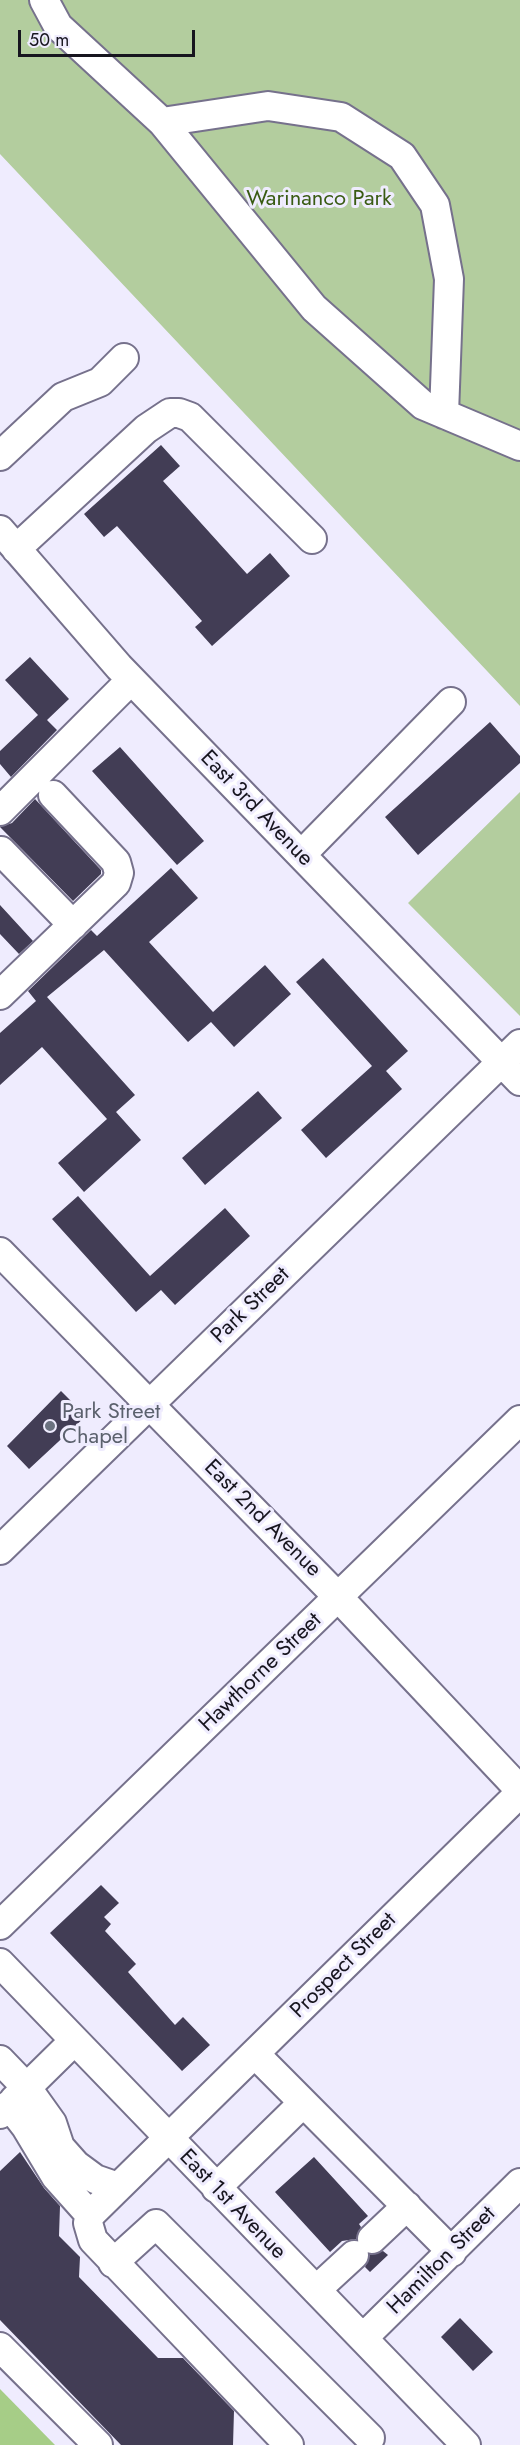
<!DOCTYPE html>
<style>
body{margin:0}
#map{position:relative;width:520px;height:2445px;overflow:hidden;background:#efecfe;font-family:Jost,sans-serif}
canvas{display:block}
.scale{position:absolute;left:18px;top:30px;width:177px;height:27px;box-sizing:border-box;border:3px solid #17151f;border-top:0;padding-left:8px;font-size:18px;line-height:21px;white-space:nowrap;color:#17151f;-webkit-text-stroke:4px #efecfe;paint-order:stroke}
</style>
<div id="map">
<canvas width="520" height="2445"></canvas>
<div class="scale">50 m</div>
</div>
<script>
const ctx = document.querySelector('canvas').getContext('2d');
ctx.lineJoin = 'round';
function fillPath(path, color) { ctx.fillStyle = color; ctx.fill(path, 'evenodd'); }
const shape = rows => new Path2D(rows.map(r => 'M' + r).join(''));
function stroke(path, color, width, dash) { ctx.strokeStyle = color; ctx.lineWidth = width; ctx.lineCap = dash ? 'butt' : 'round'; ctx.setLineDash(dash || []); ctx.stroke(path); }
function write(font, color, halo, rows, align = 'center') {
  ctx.font = font + ' Jost,sans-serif'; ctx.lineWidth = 6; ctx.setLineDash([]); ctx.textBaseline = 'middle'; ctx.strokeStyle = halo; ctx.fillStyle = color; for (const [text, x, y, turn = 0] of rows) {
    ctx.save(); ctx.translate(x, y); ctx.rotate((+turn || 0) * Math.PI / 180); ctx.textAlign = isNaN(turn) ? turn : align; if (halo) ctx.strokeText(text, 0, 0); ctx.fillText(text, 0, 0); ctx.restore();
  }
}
fillPath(shape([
 [0,0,520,0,520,706,0,154],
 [520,792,520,1016,408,903]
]), '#b3cd9e');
fillPath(shape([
 [0,2389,55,2445,0,2445]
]), '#a6cd87');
fillPath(shape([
 [161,445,180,466,163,481,247,574,270,553,290,576,212,646,195,627,202,621,117,526,104,537,84,514],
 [30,657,69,699,47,720,57,730,11,777,0,764,0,751,38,715,5,680],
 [490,722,520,756,520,763,418,855,385,817],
 [120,747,204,841,177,865,92,771],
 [35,799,101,870,101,874,73,901,0,827,12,823],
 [171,868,198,898,149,942,213,1012,265,965,291,994,234,1047,211,1022,188,1042,104,950,47,997,135,1095,116,1112,141,1140,84,1192,58,1163,107,1119,42,1047,0,1085,0,1033,36,1001,28,991,91,930,97,936],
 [0,905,33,941,19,954,0,934],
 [323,958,408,1051,386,1071,402,1089,326,1158,301,1130,372,1066,296,982],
 [258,1091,282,1118,205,1185,182,1158],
 [78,1196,150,1276,225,1208,250,1236,175,1305,161,1290,136,1312,52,1219],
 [61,1391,86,1416,29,1469,7,1446],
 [101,1885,119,1903,104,1917,111,1924,105,1931,136,1964,128,1972,175,2025,183,2017,210,2045,182,2071,50,1933],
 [20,2152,44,2188,60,2206,59,2236,80,2257,79,2277,158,2358,183,2358,234,2411,233,2445,121,2445,0,2320,0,2171],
 [314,2157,368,2216,359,2224,361,2227,356,2239,342,2241,330,2252,275,2192],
 [383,2251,388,2255,370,2272,365,2267,370,2255],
 [460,2318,493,2352,473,2371,441,2337]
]), '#423d55');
const minor = shape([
 [44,0,58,26,162,122,314,308,423,405,520,446],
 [162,122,268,106,341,117,402,156,435,205,449,279,444,414],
 [0,456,63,397,100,382,124,358],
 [0,530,119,667,520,1081],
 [16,549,146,429,170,413,179,413,190,417,312,539],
 [0,811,131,680],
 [1,851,73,925],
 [301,855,451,702],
 [0,995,116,883,119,873,116,862,53,795],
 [0,1252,339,1598,520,1790],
 [0,1550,520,1044],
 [0,1925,520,1420],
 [0,1963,466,2445],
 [255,2054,452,2252],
 [0,2060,27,2088,52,2123,60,2147,76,2165,95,2179,118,2187],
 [14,2100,74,2041],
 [0,2114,9,2105,26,2127,56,2177,90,2215],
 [216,2188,303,2103],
 [372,2239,407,2206],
 [113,2263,156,2224,370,2438],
 [316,2290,354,2255],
 [363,2338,520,2183],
 [0,2347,98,2445],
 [289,2445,93,2240,88,2223,90,2215,520,1793]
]);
stroke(minor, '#76718c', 32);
stroke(minor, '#fff', 28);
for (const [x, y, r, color] of [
 [50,1426,6,"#6b7280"]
]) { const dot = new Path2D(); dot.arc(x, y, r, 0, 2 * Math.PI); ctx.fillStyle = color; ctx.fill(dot); stroke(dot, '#efecfe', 2); }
write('22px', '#395b13', '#efecfe', [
 ["Warinanco Park",319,200]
]);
write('22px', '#17151f', '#efecfe', [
 ["East 3rd Avenue",256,809,46],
 ["Park Street",251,1306,-44],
 ["East 2nd Avenue",262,1519,45],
 ["Hawthorne Street",261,1673,-44],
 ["Prospect Street",344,1966,-45],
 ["East 1st Avenue",232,2205,46],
 ["Hamilton Street",442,2261,-45]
]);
write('22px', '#5b616d', '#efecfe', [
 ["Park Street",62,1413],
 ["Chapel",62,1438]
], 'left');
</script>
